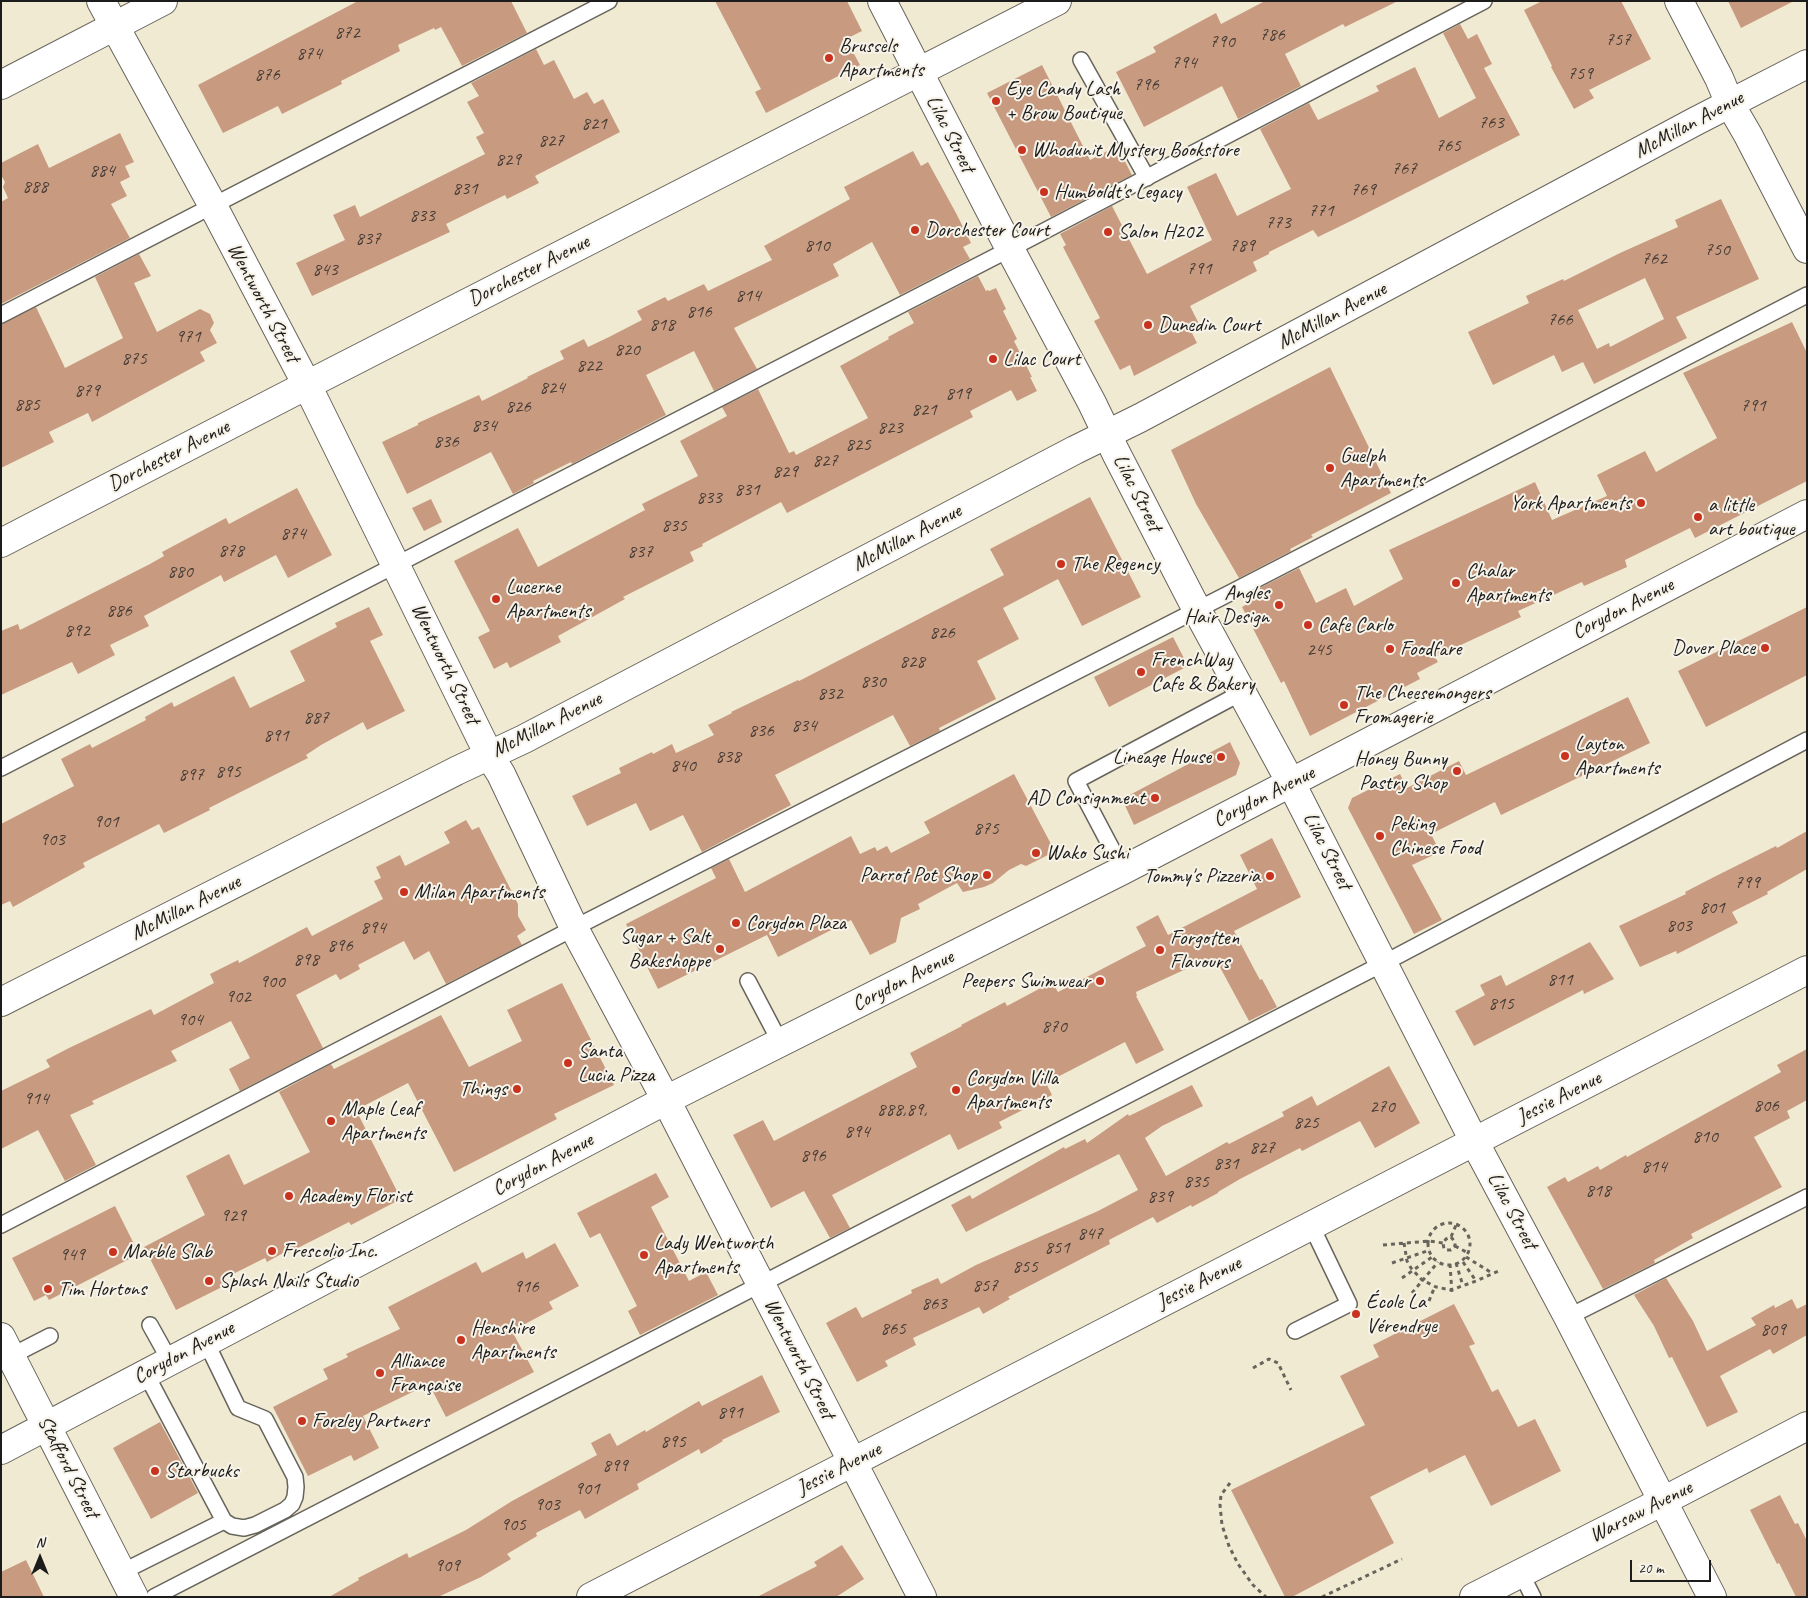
<!DOCTYPE html>
<meta charset="utf-8">
<style>
body{margin:0}
#map{position:relative;width:1808px;height:1598px;overflow:hidden;background:#f1ead3;font-family:Caveat,sans-serif}
canvas{display:block}
.frame{position:absolute;inset:0;border:2px solid #1c1c1c;pointer-events:none}
.north{position:absolute;left:15px;top:1533px;width:50px;height:50px;-webkit-text-stroke:4px #f7f3e8;paint-order:stroke;rotate:0deg;font-size:14px;font-weight:700;line-height:20px;text-align:center;color:#1c1c1c}
.north::after{content:'';display:block;margin:auto;width:18px;height:22px;background:#1c1c1c;clip-path:polygon(50% 0,100% 100%,50% 72%,0 100%)}
.scale{position:absolute;left:1630px;top:1560px;width:81px;height:22px;box-sizing:border-box;border:2px solid #1c1c1c;border-top:0;padding-left:6px;font-size:15px;line-height:18px;white-space:nowrap;color:#1c1c1c;-webkit-text-stroke:4px #f7f3e8;paint-order:stroke}
</style>
<div id="map">
<canvas width="1808" height="1598"></canvas>
<div class="frame"></div>
<div class="north">N</div>
<div class="scale">20 m</div>
</div>
<script>
const ctx = document.querySelector('canvas').getContext('2d');
ctx.lineJoin = 'round';
function fillPath(path, color) { ctx.fillStyle = color; ctx.fill(path, 'evenodd'); }
const shape = rows => new Path2D(rows.map(r => 'M' + r).join(''));
function stroke(path, color, width, dash) { ctx.strokeStyle = color; ctx.lineWidth = width; ctx.lineCap = dash ? 'butt' : 'round'; ctx.setLineDash(dash || []); ctx.stroke(path); }
function write(font, color, halo, rows, align = 'center') {
  ctx.font = font + ' Caveat,sans-serif'; ctx.lineWidth = 4; ctx.setLineDash([]); ctx.textBaseline = 'middle'; ctx.strokeStyle = halo; ctx.fillStyle = color; for (const [text, x, y, turn = 0] of rows) {
    ctx.save(); ctx.translate(x, y); ctx.rotate((+turn || 0) * Math.PI / 180); ctx.textAlign = isNaN(turn) ? turn : align; if (halo) ctx.strokeText(text, 0, 0); ctx.fillText(text, 0, 0); ctx.restore();
  }
}
fillPath(shape([
 [358,1,511,1,527,33,462,66,441,27,435,30,434,28,398,45,400,51,341,81,342,84,282,114,278,106,223,133,198,85],
 [715,1,847,1,862,31,846,39,860,65,766,113,755,92,761,89],
 [1265,1,1398,1,1345,27,1343,24,1285,54,1301,86,1238,119,1222,86,1144,127,1116,72,1156,52,1153,47,1216,13,1221,24],
 [1542,1,1621,1,1651,59,1589,90,1594,98,1574,109,1551,67,1552,66,1524,10],
 [1728,1,1794,1,1741,28],
 [1460,24,1468,39,1477,34,1492,64,1484,68,1520,135,1355,219,1318,237,1313,230,1269,252,1269,254,1253,262,1257,271,1190,306,1201,328,1192,333,1197,343,1134,376,1130,365,1120,370,1094,321,1100,318,1063,247,1066,245,1060,234,1112,206,1147,274,1212,240,1187,187,1216,173,1237,216,1291,189,1260,129,1309,103,1318,120,1379,91,1376,86,1415,67,1439,118,1476,98,1443,33],
 [536,49,544,65,554,60,574,99,587,92,594,104,603,99,620,132,535,176,539,183,507,199,505,195,446,224,450,232,312,296,296,263,345,240,333,215,355,205,360,217,485,154,476,137,484,133,467,102,479,96,471,83],
 [1042,65,1090,160,1117,146,1132,175,1051,217,987,93],
 [120,133,134,162,125,166,130,177,120,182,127,196,111,204,130,238,1,304,1,202,8,198,3,187,5,182,1,175,1,163,38,144,49,168],
 [913,151,921,166,928,162,956,213,971,243,963,247,970,259,900,295,872,242,833,264,839,276,734,328,757,369,714,391,694,351,646,375,666,415,572,464,571,462,533,481,534,483,513,494,491,452,407,494,382,442,418,425,418,423,479,395,482,401,528,378,527,377,564,359,560,351,584,339,588,347,609,337,642,320,637,311,665,297,668,301,704,284,708,291,772,260,764,246,850,199,844,187],
 [1721,199,1759,279,1676,317,1687,338,1594,384,1583,362,1562,372,1554,355,1493,385,1468,332,1529,303,1526,296,1563,279,1564,281,1620,253,1678,227,1675,220],
 [1645,278,1664,319,1610,347,1609,343,1597,349,1578,310],
 [139,254,151,276,134,283,157,332,200,309,210,314,214,323,210,330,217,343,200,352,205,361,92,422,88,413,49,432,54,442,1,468,1,324,36,307,65,368,123,338,95,277],
 [978,276,986,291,988,290,989,291,996,288,1006,309,1003,311,1017,339,1014,341,1032,377,1030,377,1037,391,1017,401,1011,390,970,411,973,417,787,513,781,502,702,544,703,546,690,552,694,561,623,597,625,599,558,636,561,642,510,668,507,662,494,669,478,637,490,631,454,561,518,528,538,567,645,510,642,504,698,476,680,441,727,416,722,407,758,389,789,453,794,451,796,455,868,418,840,366,889,339,888,337,914,323,908,312],
 [1792,322,1807,353,1807,481,1695,538,1690,528,1625,560,1627,567,1584,586,1582,582,1518,611,1521,617,1435,657,1438,662,1417,673,1420,679,1310,736,1284,681,1281,683,1242,607,1252,601,1248,594,1299,568,1316,603,1346,588,1354,606,1403,579,1389,550,1535,482,1552,520,1607,496,1597,475,1645,451,1656,472,1717,438,1683,373],
 [1330,367,1391,493,1311,535,1313,537,1290,549,1291,551,1239,578,1196,504,1171,450],
 [297,488,332,555,288,578,276,555,224,582,221,575,144,616,149,626,110,645,115,655,78,674,72,662,1,695,1,631,18,624,20,630,150,564,164,556,162,552,226,518,229,524],
 [1090,497,1141,597,1082,626,1058,579,1003,608,1019,639,977,661,996,699,939,728,940,731,910,746,893,715,775,775,791,805,702,852,683,815,650,831,636,803,587,826,572,796,621,773,619,768,652,752,653,754,672,744,676,753,714,735,708,725,732,713,731,712,798,680,799,681,1004,575,990,549],
 [431,499,442,522,424,531,412,508],
 [369,607,383,635,370,641,405,711,367,730,363,722,321,745,306,755,308,758,209,808,210,810,164,833,159,824,83,863,85,867,13,907,10,901,1,905,1,824,74,786,61,759,90,744,92,748,146,720,145,717,172,702,174,707,234,676,250,708,305,681,290,651,337,627,335,623],
 [1807,607,1807,675,1706,727,1678,671],
 [1173,637,1188,666,1109,707,1094,677],
 [1628,697,1650,743,1501,815,1495,802,1431,834,1440,852,1412,865,1442,920,1414,934,1348,808,1352,798,1400,774,1407,788,1459,761,1466,775],
 [1230,742,1240,763,1236,775,1134,825,1122,799],
 [1014,774,1051,844,1048,855,1026,866,1021,864,1009,870,993,883,984,887,963,892,957,883,918,904,920,909,901,918,896,942,870,955,851,920,778,957,767,935,658,989,626,924,716,878,711,868,729,859,745,892,851,836,860,854,875,847,877,851,887,846,891,853,930,833,924,822],
 [466,820,472,830,479,827,518,904,518,916,526,930,517,936,522,945,446,984,429,951,414,960,404,941,358,965,360,969,340,980,336,974,296,995,323,1048,240,1091,229,1069,250,1058,231,1021,171,1051,177,1061,92,1101,94,1104,70,1115,96,1165,65,1181,38,1130,1,1149,1,1091,50,1067,46,1060,69,1048,151,1009,154,1015,214,983,210,974,238,960,239,963,307,927,312,936,383,899,374,881,381,878,376,867,400,855,405,866,450,843,444,832],
 [1807,831,1807,869,1767,892,1768,894,1732,912,1738,923,1677,954,1676,951,1640,967,1619,926,1686,894,1685,892,1714,877,1776,846,1777,848],
 [1272,838,1301,897,1234,931,1260,980,1262,979,1277,1007,1249,1021,1215,958,1201,966,1199,963,1136,992,1137,996,1136,996,1164,1050,1136,1064,1125,1042,1046,1083,1052,1095,999,1122,1002,1128,958,1150,950,1134,832,1195,850,1228,830,1238,804,1191,771,1208,733,1135,763,1120,774,1141,917,1067,910,1053,962,1026,961,1025,1005,1002,1007,1006,1052,982,1058,992,1146,946,1136,927,1158,915,1168,935,1257,889,1240,855],
 [1590,942,1614,979,1584,994,1583,990,1474,1046,1455,1011,1485,995,1480,985,1501,975,1506,986],
 [562,983,614,1085,554,1114,557,1119,454,1172,408,1083,356,1110,401,1199,351,1225,349,1222,286,1254,285,1252,267,1262,265,1258,225,1278,228,1284,176,1310,144,1247,205,1215,186,1176,229,1154,244,1185,310,1152,279,1092,331,1064,334,1069,441,1015,469,1067,522,1041,507,1010],
 [1807,1049,1807,1100,1787,1111,1790,1118,1754,1137,1782,1187,1691,1234,1693,1238,1654,1260,1655,1263,1603,1289,1547,1187,1565,1177,1568,1182,1598,1166,1600,1170,1626,1155,1627,1157,1781,1072,1777,1065],
 [1389,1066,1420,1123,1375,1148,1360,1121,1302,1151,1300,1148,1240,1179,1218,1192,1218,1193,1192,1207,1191,1205,1157,1223,1153,1217,1109,1240,1110,1244,1008,1297,1010,1299,983,1314,979,1307,913,1338,916,1345,885,1361,888,1366,857,1382,826,1323,856,1307,862,1318,912,1293,911,1290,938,1278,941,1284,976,1265,1098,1211,1138,1190,1119,1154,966,1232,951,1205,970,1195,972,1199,1064,1147,1065,1149,1085,1139,1087,1143,1128,1114,1129,1116,1192,1085,1203,1106,1162,1126,1145,1138,1166,1176,1227,1142,1229,1144,1284,1116,1282,1112,1312,1096,1317,1106],
 [656,1173,669,1197,651,1207,689,1281,706,1272,718,1295,640,1335,628,1311,637,1306,600,1233,590,1238,577,1213],
 [115,1206,139,1254,49,1300,46,1295,34,1301,12,1258],
 [555,1243,579,1286,549,1302,553,1309,512,1331,534,1372,446,1417,429,1384,363,1416,379,1448,354,1461,351,1455,308,1476,273,1407,328,1379,323,1369,348,1357,346,1354,400,1329,388,1307,476,1262,482,1273,523,1252,526,1259],
 [1666,1278,1693,1321,1707,1351,1756,1325,1751,1318,1774,1305,1775,1308,1792,1299,1797,1309,1807,1304,1807,1335,1773,1354,1770,1349,1720,1376,1738,1412,1707,1427,1672,1357,1669,1358,1654,1326,1634,1295],
 [1454,1304,1475,1344,1469,1346,1492,1392,1498,1389,1518,1427,1535,1419,1561,1471,1491,1506,1465,1455,1429,1473,1427,1468,1370,1497,1394,1543,1292,1597,1285,1597,1231,1490,1365,1425,1340,1376,1379,1357,1373,1345],
 [762,1375,780,1412,722,1440,723,1441,701,1454,699,1449,637,1484,639,1489,585,1519,580,1510,536,1533,537,1536,507,1554,511,1559,481,1577,438,1597,329,1597,359,1580,358,1578,407,1553,409,1558,466,1530,512,1501,597,1455,591,1443,610,1433,617,1446,645,1430,646,1432,699,1401,702,1406],
 [160,1422,198,1493,151,1519,113,1448],
 [1780,1495,1795,1524,1798,1523,1807,1541,1807,1597,1796,1597,1779,1563,1777,1564,1750,1510],
 [842,1545,864,1579,836,1597,757,1597,817,1566,814,1562],
 [26,1560,44,1597,1,1597,1,1572]
]), '#c89b81');
const lane = shape([
 [1081,60,1147,178],
 [1,315,609,1],
 [1,768,1010,249,1484,1],
 [1123,870,1076,781,1241,693],
 [748,981,780,1042],
 [1,1225,574,928,1230,593,1807,295],
 [1568,1317,1807,1197],
 [150,1325,170,1361],
 [1295,1331,1349,1304,1311,1225],
 [11,1356,50,1336],
 [146,1374,224,1521,232,1526,244,1528,255,1525,285,1510,292,1504,295,1497,296,1487,295,1477,265,1419,238,1408,206,1342],
 [122,1572,224,1521],
 [1521,1573,1533,1597],
 [154,1597,1384,963,1807,740]
]);
const street = shape([
 [101,1,213,206,307,385,489,755,501,774,574,928,666,1100,922,1597],
 [1679,1,1719,78,1730,104,1748,135,1807,249],
 [1,543,307,385,1057,1],
 [1,1002,456,771,524,739,1075,450,1140,418,1696,121,1807,64],
 [591,1597,1807,970],
 [1474,1597,1663,1501,1807,1426]
]);
const secondary = shape([
 [882,1,1010,249,1092,403,1116,453,1197,610,1291,783,1474,1141,1568,1317,1712,1597],
 [1,85,163,1],
 [1,1337,134,1597],
 [1,1450,666,1100,1123,870,1807,514]
]);
stroke(lane, '#67645c', 18);
stroke(street, '#67645c', 30);
stroke(secondary, '#67645c', 30);
stroke(shape([
 '1428 1244a21 21 0 1 1 42 0a21 21 0 1 1-42 0Z',
 [1451,1237,1455,1242,1455,1246,1451,1250,1447,1250,1444,1249,1443,1243,1446,1239,1451,1237,1456,1225],
 [1404,1243,1407,1261,1411,1268,1422,1280,1436,1287,1451,1290,1476,1281,1501,1270],
 [1383,1245,1429,1241,1443,1243],
 [1455,1246,1468,1253],
 [1466,1257,1492,1273],
 [1463,1262,1476,1281],
 [1392,1263,1430,1250],
 [1456,1263,1463,1286],
 [1450,1264,1452,1294],
 [1402,1278,1432,1257],
 [1412,1293,1438,1262],
 [1429,1301,1435,1286],
 [1253,1368,1269,1359,1278,1363,1291,1390],
 [1230,1483,1221,1495,1220,1505,1222,1525,1229,1546,1238,1564,1253,1585,1266,1597],
 [1322,1597,1402,1559]
]), '#67645c', 3, [4, 4]);
stroke(lane, '#fff', 15);
stroke(street, '#fff', 28);
stroke(secondary, '#fff', 28);
for (const [x, y, r, color] of [
 [829,58,5,"#c8321e"],
 [996,101,5,"#c8321e"],
 [1022,150,5,"#c8321e"],
 [1044,192,5,"#c8321e"],
 [915,230,5,"#c8321e"],
 [1108,232,5,"#c8321e"],
 [1148,325,5,"#c8321e"],
 [993,359,5,"#c8321e"],
 [1330,468,5,"#c8321e"],
 [1641,503,5,"#c8321e"],
 [1698,517,5,"#c8321e"],
 [1061,564,5,"#c8321e"],
 [1456,583,5,"#c8321e"],
 [496,599,5,"#c8321e"],
 [1279,605,5,"#c8321e"],
 [1308,625,5,"#c8321e"],
 [1765,648,5,"#c8321e"],
 [1390,649,5,"#c8321e"],
 [1141,672,5,"#c8321e"],
 [1344,705,5,"#c8321e"],
 [1565,756,5,"#c8321e"],
 [1221,757,5,"#c8321e"],
 [1457,771,5,"#c8321e"],
 [1155,798,5,"#c8321e"],
 [1380,836,5,"#c8321e"],
 [1036,853,5,"#c8321e"],
 [987,875,5,"#c8321e"],
 [1270,876,5,"#c8321e"],
 [404,892,5,"#c8321e"],
 [736,923,5,"#c8321e"],
 [720,949,5,"#c8321e"],
 [1160,950,5,"#c8321e"],
 [1100,981,5,"#c8321e"],
 [568,1063,5,"#c8321e"],
 [517,1089,5,"#c8321e"],
 [956,1090,5,"#c8321e"],
 [331,1121,5,"#c8321e"],
 [289,1196,5,"#c8321e"],
 [272,1251,5,"#c8321e"],
 [113,1252,5,"#c8321e"],
 [644,1255,5,"#c8321e"],
 [209,1281,5,"#c8321e"],
 [48,1289,5,"#c8321e"],
 [1356,1314,5,"#c8321e"],
 [461,1340,5,"#c8321e"],
 [380,1373,5,"#c8321e"],
 [302,1421,5,"#c8321e"],
 [155,1471,5,"#c8321e"]
]) { const dot = new Path2D(); dot.arc(x, y, r, 0, 2 * Math.PI); ctx.fillStyle = color; ctx.fill(dot); stroke(dot, '#f7f3e8', 2); }
write('19px', '#473c35', null, [
 ["872",347,33],
 ["786",1272,35],
 ["757",1618,40],
 ["790",1222,42],
 ["874",309,54],
 ["794",1184,63],
 ["759",1580,74],
 ["876",267,75],
 ["796",1146,85],
 ["763",1491,123],
 ["821",594,124],
 ["827",551,141],
 ["765",1448,146],
 ["829",508,160],
 ["767",1404,169],
 ["884",102,171],
 ["888",35,187],
 ["831",465,189],
 ["769",1363,190],
 ["771",1321,211],
 ["833",422,216],
 ["773",1278,223],
 ["837",368,239],
 ["810",817,246],
 ["789",1242,246],
 ["750",1717,250],
 ["762",1654,259],
 ["791",1199,269],
 ["843",325,270],
 ["814",748,296],
 ["816",699,312],
 ["766",1560,320],
 ["818",662,325],
 ["971",188,337],
 ["820",627,350],
 ["875",134,359],
 ["822",589,366],
 ["824",552,388],
 ["879",87,391],
 ["819",958,394],
 ["885",27,405],
 ["791",1753,406],
 ["826",518,407],
 ["821",924,410],
 ["834",484,426],
 ["823",890,428],
 ["836",446,442],
 ["825",858,445],
 ["827",825,461],
 ["829",785,472],
 ["831",747,490],
 ["833",709,498],
 ["835",674,526],
 ["874",293,534],
 ["878",231,551],
 ["837",640,552],
 ["880",180,572],
 ["886",119,611],
 ["892",77,631],
 ["826",942,633],
 ["245",1319,650],
 ["828",912,662],
 ["830",873,682],
 ["832",830,694],
 ["887",316,718],
 ["834",804,726],
 ["836",761,731],
 ["891",276,736],
 ["838",728,757],
 ["840",683,766],
 ["895",228,772],
 ["897",191,775],
 ["901",106,822],
 ["875",986,829],
 ["903",52,840],
 ["799",1747,883],
 ["801",1712,908],
 ["803",1679,926],
 ["894",373,928],
 ["896",340,946],
 ["898",306,960],
 ["811",1560,980],
 ["900",272,982],
 ["902",238,997],
 ["815",1501,1004],
 ["904",190,1020],
 ["870",1054,1027],
 ["914",36,1099],
 ["806",1766,1106],
 ["270",1382,1107],
 ["888,89,",902,1110],
 ["825",1306,1123],
 ["894",857,1132],
 ["810",1705,1137],
 ["827",1262,1148],
 ["896",813,1156],
 ["831",1226,1164],
 ["814",1654,1167],
 ["835",1196,1182],
 ["818",1598,1191],
 ["839",1160,1197],
 ["929",233,1216],
 ["847",1090,1234],
 ["851",1057,1248],
 ["949",72,1255],
 ["855",1025,1267],
 ["857",985,1286],
 ["916",526,1287],
 ["863",934,1304],
 ["865",893,1329],
 ["809",1773,1330],
 ["891",730,1413],
 ["895",673,1442],
 ["899",615,1466],
 ["901",587,1489],
 ["903",547,1505],
 ["905",513,1525],
 ["909",447,1566]
]);
write('21px', '#1c1c1c', '#f7f3e8', [
 ["Brussels",839,46],
 ["Apartments",839,70],
 ["Eye Candy Lash",1006,89],
 ["+ Brow Boutique",1006,113],
 ["Whodunit Mystery Bookstore",1032,150],
 ["Humboldt's Legacy",1054,192],
 ["Dorchester Court",925,230],
 ["Salon H202",1118,232],
 ["Dunedin Court",1158,325],
 ["Lilac Court",1003,359],
 ["Guelph",1340,456],
 ["Apartments",1340,480],
 ["York Apartments",1631,503,"right"],
 ["a little",1708,505],
 ["art boutique",1708,529],
 ["The Regency",1071,564],
 ["Chalar",1466,571],
 ["Apartments",1466,595],
 ["Lucerne",506,587],
 ["Apartments",506,611],
 ["Angles",1269,593,"right"],
 ["Hair Design",1269,617,"right"],
 ["Cafe Carlo",1318,625],
 ["Dover Place",1755,648,"right"],
 ["Foodfare",1400,649],
 ["FrenchWay",1151,660],
 ["Cafe & Bakery",1151,684],
 ["The Cheesemongers",1354,693],
 ["Fromagerie",1354,717],
 ["Layton",1575,744],
 ["Apartments",1575,768],
 ["Lineage House",1211,757,"right"],
 ["Honey Bunny",1447,759,"right"],
 ["Pastry Shop",1447,783,"right"],
 ["AD Consignment",1145,798,"right"],
 ["Peking",1390,824],
 ["Chinese Food",1390,848],
 ["Wako Sushi",1046,853],
 ["Parrot Pot Shop",977,875,"right"],
 ["Tommy's Pizzeria",1260,876,"right"],
 ["Milan Apartments",414,892],
 ["Corydon Plaza",746,923],
 ["Sugar + Salt",710,937,"right"],
 ["Bakeshoppe",710,961,"right"],
 ["Forgotten",1170,938],
 ["Flavours",1170,962],
 ["Peepers Swimwear",1090,981,"right"],
 ["Santa",578,1051],
 ["Lucia Pizza",578,1075],
 ["Corydon Villa",966,1078],
 ["Apartments",966,1102],
 ["Things",507,1089,"right"],
 ["Maple Leaf",341,1109],
 ["Apartments",341,1133],
 ["Academy Florist",299,1196],
 ["Lady Wentworth",654,1243],
 ["Apartments",654,1267],
 ["Frescolio Inc.",282,1251],
 ["Marble Slab",123,1252],
 ["Splash Nails Studio",219,1281],
 ["Tim Hortons",58,1289],
 ["École La",1366,1302],
 ["Vérendrye",1366,1326],
 ["Henshire",471,1328],
 ["Apartments",471,1352],
 ["Alliance",390,1361],
 ["Française",390,1385],
 ["Forzley Partners",312,1421],
 ["Starbucks",165,1471]
], 'left');
write('21px', '#1c1c1c', '#f7f3e8', [
 ["McMillan Avenue",1689,125,-28],
 ["Lilac Street",950,134,63],
 ["Dorchester Avenue",529,271,-27],
 ["Wentworth Street",263,303,62],
 ["McMillan Avenue",1332,316,-28],
 ["Dorchester Avenue",169,456,-27],
 ["Lilac Street",1137,493,63],
 ["McMillan Avenue",907,538,-28],
 ["Corydon Avenue",1623,609,-27],
 ["Wentworth Street",445,664,64],
 ["McMillan Avenue",547,725,-27],
 ["Corydon Avenue",1264,797,-27],
 ["Lilac Street",1327,851,63],
 ["McMillan Avenue",186,908,-27],
 ["Corydon Avenue",903,981,-27],
 ["Jessie Avenue",1559,1098,-27],
 ["Corydon Avenue",543,1165,-28],
 ["Lilac Street",1512,1211,62],
 ["Jessie Avenue",1199,1283,-27],
 ["Corydon Avenue",184,1353,-28],
 ["Wentworth Street",799,1359,63],
 ["Stafford Street",68,1467,63],
 ["Jessie Avenue",839,1469,-27],
 ["Warsaw Avenue",1641,1512,-27]
]);
</script>
